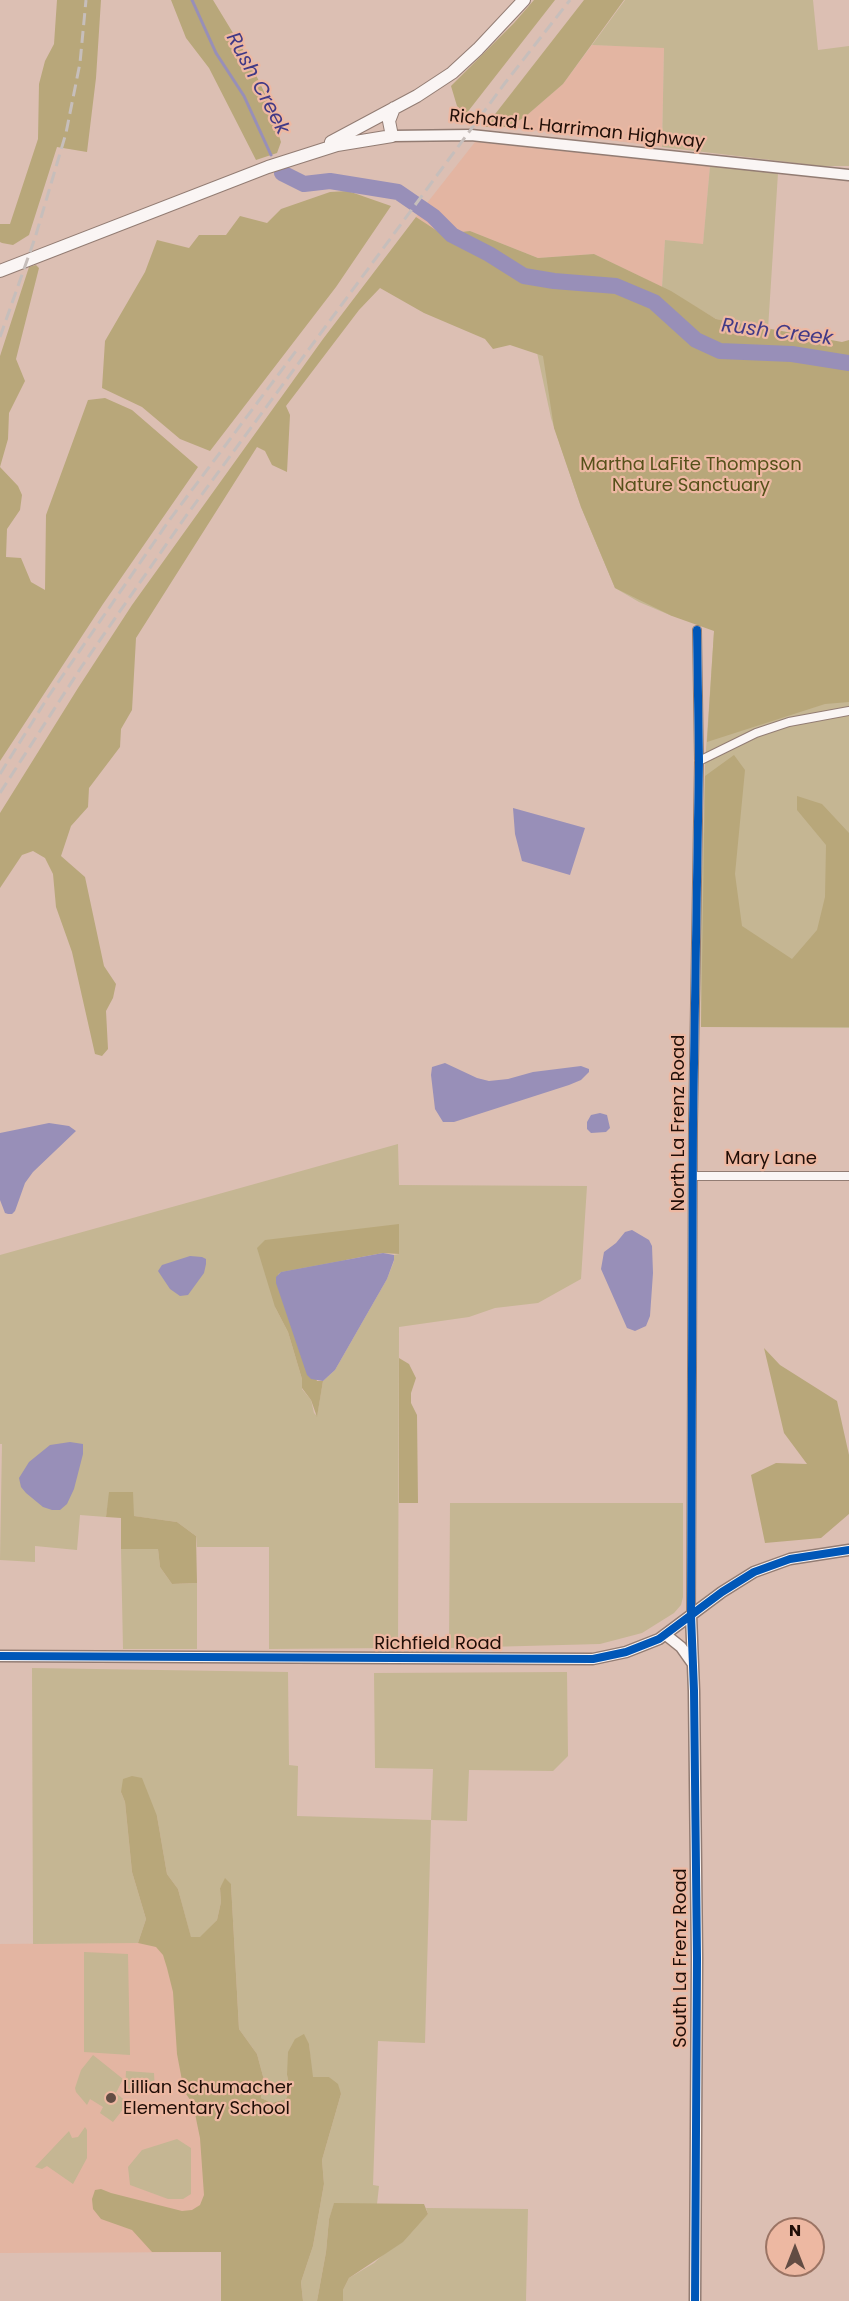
<!DOCTYPE html>
<style>
body{margin:0}
#map{position:relative;width:849px;height:2301px;overflow:hidden;background:#dcbfb3;font-family:Poppins,sans-serif}
canvas{display:block}
.north{position:absolute;left:765px;top:2217px;width:60px;height:60px;box-sizing:border-box;background:#edb8a2;border:2px solid #9b7464;border-radius:50%;rotate:0deg;font-size:16px;font-weight:700;line-height:24px;text-align:center;color:#200e07}
.north::after{content:'';display:block;margin:auto;width:21px;height:27px;background:#624c43;clip-path:polygon(50% 0,100% 100%,50% 72%,0 100%)}
</style>
<div id="map">
<canvas width="849" height="2301"></canvas>
<div class="north">N</div>
</div>
<script>
const ctx = document.querySelector('canvas').getContext('2d');
ctx.lineJoin = 'round';
function fillPath(path, color) { ctx.fillStyle = color; ctx.fill(path, 'evenodd'); }
const shape = rows => new Path2D(rows.map(r => 'M' + r).join(''));
function stroke(path, color, width, dash) { ctx.strokeStyle = color; ctx.lineWidth = width; ctx.lineCap = dash ? 'butt' : 'round'; ctx.setLineDash(dash || []); ctx.stroke(path); }
function write(font, color, halo, rows, align = 'center') {
  ctx.font = font + ' Poppins,sans-serif'; ctx.lineWidth = 4.5; ctx.setLineDash([]); ctx.textBaseline = 'middle'; ctx.strokeStyle = halo; ctx.fillStyle = color; for (const [text, x, y, turn = 0] of rows) {
    ctx.save(); ctx.translate(x, y); ctx.rotate((+turn || 0) * Math.PI / 180); ctx.textAlign = isNaN(turn) ? turn : align; if (halo) ctx.strokeText(text, 0, 0); ctx.fillText(text, 0, 0); ctx.restore();
  }
}
fillPath(shape([
 [592,45,664,47,662,147,509,127,526,116,563,84],
 [475,142,710,166,703,245,665,240,662,287,594,254,538,258,470,231,442,234,416,217],
 [223,1942,221,2252,0,2253,0,1944]
]), '#e3b5a2');
fillPath(shape([
 [625,0,813,0,818,50,849,46,849,166,821,166,662,147,664,48,592,45],
 [710,166,778,173,768,329,716,319,662,287,665,240,703,244],
 [533,334,849,377,849,1028,701,1027,700,943,705,765,715,617,676,592,672,616,639,602,615,588,581,507,551,418],
 [398,1144,399,1185,587,1186,581,1279,538,1303,495,1308,469,1317,399,1327,398,1648,269,1649,269,1547,197,1547,196,1536,177,1522,133,1516,133,1492,110,1492,106,1517,80,1515,77,1550,35,1546,35,1562,0,1560,2,1444,0,1444,0,1255],
 [399,1224,399,1254,394,1255,394,1261,387,1279,335,1370,323,1381,317,1416,314,1413,311,1400,302,1389,302,1379,288,1332,275,1307],
 [450,1503,683,1503,683,1597,681,1605,674,1613,642,1633,600,1644,449,1648],
 [121,1549,158,1549,160,1567,172,1584,197,1583,197,1649,123,1649],
 [32,1668,288,1672,289,1765,298,1766,297,1816,431,1820,433,1769,375,1768,374,1673,567,1672,568,1756,553,1771,469,1770,467,1821,431,1820,425,2043,378,2041,373,2185,379,2186,377,2204,334,2204,329,2219,326,2252,317,2301,303,2301,301,2282,313,2246,324,2184,322,2160,341,2094,329,2077,312,2077,309,2044,287,2075,290,2089,286,2099,272,2103,261,2098,264,2080,257,2054,239,2029,231,1884,220,1887,221,1902,217,1920,200,1938,191,1938,178,1889,167,1874,157,1816,121,1792,125,1802,132,1872,146,1919,138,1943,33,1944],
 [84,1952,128,1954,130,2055,84,2052],
 [93,2055,123,2079,116,2093,128,2103,113,2122,100,2113,103,2107,90,2099,87,2105,76,2092,75,2088,81,2070],
 [126,2071,154,2073,155,2092,125,2091],
 [85,2127,87,2130,87,2158,73,2184,47,2166,42,2169,35,2167,69,2131,72,2138,78,2137],
 [177,2139,191,2148,191,2194,183,2199,168,2199,130,2185,128,2167,142,2150],
 [426,2208,528,2209,526,2301,343,2301,343,2290,349,2278,374,2263,428,2214]
]), '#c5b693');
fillPath(shape([
 [57,0,101,0,96,78,87,152,57,147,29,235,13,245,2,243,0,242,0,224,10,224,38,139,39,84,45,61,54,44],
 [171,0,213,0,247,56,266,96,281,142,277,153,256,160,209,68,186,38],
 [534,0,555,0,466,114,457,106,451,86,514,23],
 [584,0,624,0,563,84,526,116,509,127,485,127],
 [348,191,391,206,336,287,210,451,180,439,142,407,102,388,105,341,145,272,157,240,189,248,199,235,226,235,240,216,267,223,281,209,330,192],
 [416,217,442,234,470,231,538,258,594,254,671,291,716,319,842,342,849,340,849,702,825,704,707,742,714,631,672,616,615,588,581,507,554,428,543,356,510,345,493,349,485,339,424,313,380,288,359,310,286,406,290,415,287,472,272,465,265,451,257,447,136,638,132,710,121,729,120,747,89,788,88,807,71,826,61,856,85,877,104,966,116,984,113,998,106,1011,108,1049,102,1056,95,1054,72,952,56,907,53,874,45,858,33,851,22,855,0,888,0,813,78,688,132,605,323,339],
 [36,265,39,268,16,359,25,381,9,413,8,439,0,467,18,486,22,495,20,510,7,529,6,557,21,558,31,582,45,590,46,515,88,400,105,398,132,410,198,467,103,604,0,761,0,356,29,267],
 [734,755,745,770,735,874,742,926,792,959,817,930,825,897,826,845,797,810,797,796,822,804,849,833,849,1027,701,1027,705,776],
 [399,1224,399,1254,383,1253,281,1272,278,1274,317,1381,323,1381,317,1417,311,1400,302,1388,302,1379,288,1332,275,1307,257,1248,265,1240],
 [764,1348,780,1365,837,1401,849,1455,849,1514,821,1538,765,1543,751,1475,776,1463,807,1464,784,1433],
 [399,1358,409,1364,416,1378,411,1393,411,1403,417,1415,418,1503,399,1503],
 [109,1492,133,1492,134,1516,177,1522,196,1536,197,1583,172,1584,160,1567,158,1549,121,1549,121,1518,106,1517],
 [132,1776,142,1778,157,1816,167,1874,178,1889,191,1937,200,1937,217,1920,221,1902,220,1888,225,1878,231,1884,239,2029,257,2054,264,2080,261,2098,272,2103,286,2099,290,2089,287,2075,288,2052,295,2039,304,2034,309,2044,313,2077,329,2077,338,2084,341,2094,322,2160,324,2184,313,2246,301,2282,303,2301,221,2301,221,2252,152,2252,132,2230,101,2219,93,2209,92,2199,95,2190,101,2189,111,2193,182,2211,192,2210,200,2205,204,2195,200,2138,193,2104,184,2091,177,2054,173,1992,167,1968,163,1955,156,1947,138,1943,146,1919,132,1872,125,1802,121,1792,123,1779],
 [334,2203,424,2204,428,2214,403,2242,349,2278,343,2290,343,2301,317,2301,326,2252,329,2219]
]), '#b8a77a');
fillPath(shape([
 [513,808,585,828,570,875,522,861,515,834],
 [445,1063,477,1078,489,1081,508,1079,533,1072,581,1066,589,1069,589,1072,581,1080,569,1085,454,1122,443,1122,435,1109,431,1075,432,1067],
 [600,1113,607,1115,610,1128,606,1132,591,1133,587,1129,587,1122,591,1115],
 [49,1123,69,1126,76,1131,33,1172,25,1183,15,1211,12,1214,8,1214,5,1213,0,1200,0,1133],
 [632,1230,649,1240,652,1246,653,1273,650,1316,646,1326,635,1331,627,1328,601,1269,604,1252,616,1243,625,1232],
 [383,1253,394,1255,394,1260,387,1279,335,1370,323,1381,311,1379,307,1375,276,1283,276,1277,281,1272],
 [190,1256,202,1257,206,1259,206,1264,204,1273,188,1295,180,1296,170,1289,158,1271,162,1265],
 [70,1442,83,1444,83,1454,74,1489,67,1504,60,1510,52,1510,43,1507,26,1493,21,1487,19,1478,29,1462,50,1445]
]), '#988fb8');
stroke(shape([
 [192,0,216,53,244,96,271,155]
]), '#988fb8', 3);
stroke(shape([
 [282,173,304,184,330,181,398,192,433,216,452,235,489,254,524,276,554,281,616,286,654,302,696,340,720,351,792,354,849,363]
]), '#988fb8', 16);
const minor = shape([
 [699,761,756,733,789,722,849,711],
 [693,1176,849,1176],
 [691,1615,693,1124,699,761,697,630]
]);
const tertiary = shape([
 [392,136,471,135,849,175],
 [691,1615,694,1691,697,1958,695,2301],
 [666,1635,681,1647,693,1664],
 [0,1656,593,1659,626,1652,659,1639,722,1592,754,1572,790,1559,849,1550]
]);
const secondary = shape([
 [331,142,417,96,452,73,478,49,524,0],
 [0,271,268,167,337,145,392,136,389,121,394,108]
]);
stroke(minor, '#927c73', 10);
stroke(tertiary, '#927c73', 13);
stroke(secondary, '#927c73', 14);
stroke(minor, '#faf5f4', 8);
stroke(tertiary, '#faf5f4', 10);
stroke(secondary, '#faf5f4', 12);
stroke(shape([
 [0,337,35,238,66,133,80,63,86,0],
 [0,774,48,697,168,522,299,347],
 [0,793,82,666,186,516,505,83,570,0]
]), '#c6bebb', 3, [12, 6]);
stroke(shape([
 [0,1656,593,1659,626,1652,659,1639,722,1592,754,1572,790,1559,849,1550],
 [695,2301,697,1958,694,1691,691,1615,693,1124,699,761,697,630]
]), '#0057b8', 8);
for (const [x, y, r, color] of [
 [111,2098,6,"#624c43"]
]) { const dot = new Path2D(); dot.arc(x, y, r, 0, 2 * Math.PI); ctx.fillStyle = color; ctx.fill(dot); stroke(dot, '#edb8a2', 2); }
write('18px', '#200e07', '#edb8a2', [
 ["Richard L. Harriman Highway",577,130,6],
 ["North La Frenz Road",679,1123,-90],
 ["Mary Lane",771,1159],
 ["Richfield Road",438,1644],
 ["South La Frenz Road",681,1958,-90]
]);
write('18px', '#56511a', '#edb8a2', [
 ["Martha LaFite Thompson",691,465],
 ["Nature Sanctuary",691,486]
]);
write('18px', '#200e07', '#edb8a2', [
 ["Lillian Schumacher",123,2088],
 ["Elementary School",123,2109]
], 'left');
write('italic 20px', '#413986', '#edb8a2', [
 ["Rush Creek",257,84,62],
 ["Rush Creek",777,333,7]
]);
</script>
